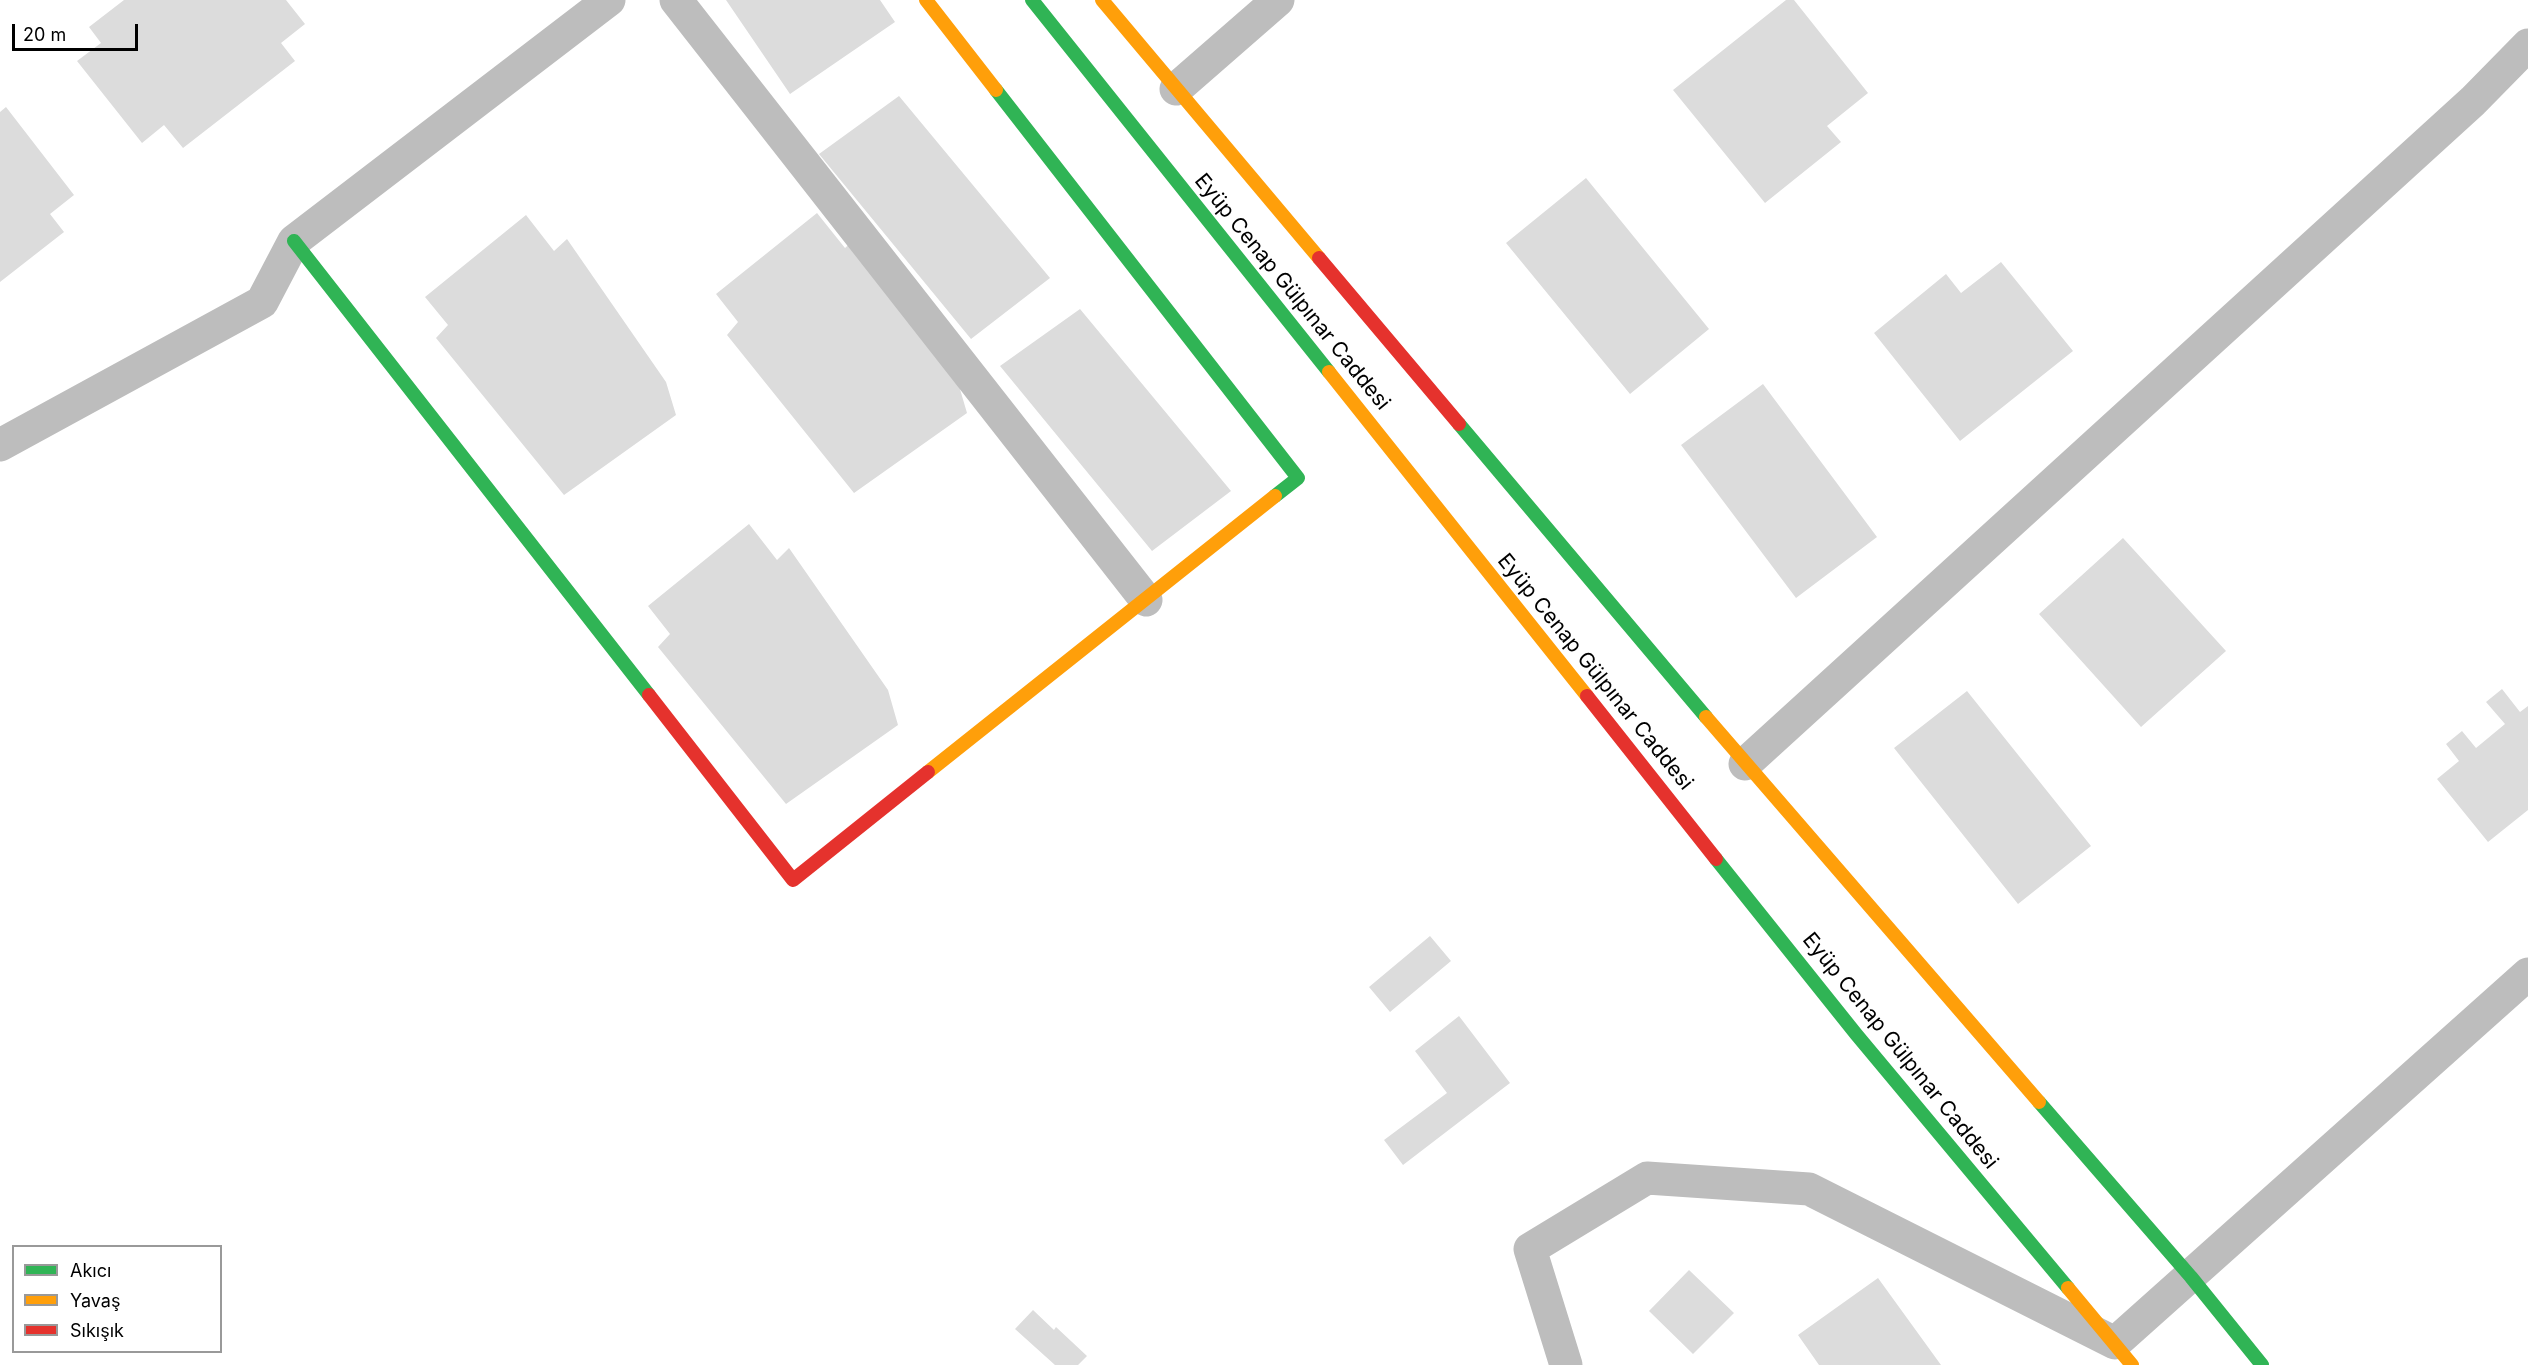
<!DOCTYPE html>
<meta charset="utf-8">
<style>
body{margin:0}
#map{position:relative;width:2528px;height:1365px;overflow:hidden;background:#fff;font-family:Inter,sans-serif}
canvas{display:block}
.legend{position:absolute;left:12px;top:1245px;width:210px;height:108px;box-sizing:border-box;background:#fff;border:2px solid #999;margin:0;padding:8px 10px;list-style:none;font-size:18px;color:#000}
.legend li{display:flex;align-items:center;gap:12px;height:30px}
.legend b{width:30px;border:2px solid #999}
.scale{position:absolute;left:12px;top:24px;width:126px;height:27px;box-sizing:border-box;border:3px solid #000;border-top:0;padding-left:8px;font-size:18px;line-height:21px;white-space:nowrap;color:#000;-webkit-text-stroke:4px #fff;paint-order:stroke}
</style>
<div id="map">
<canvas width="2528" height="1365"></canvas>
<ul class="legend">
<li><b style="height:8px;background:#30b455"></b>Akıcı</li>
<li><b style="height:8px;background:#ff9f0a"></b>Yavaş</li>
<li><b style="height:8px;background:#e5322d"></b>Sıkışık</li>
</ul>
<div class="scale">20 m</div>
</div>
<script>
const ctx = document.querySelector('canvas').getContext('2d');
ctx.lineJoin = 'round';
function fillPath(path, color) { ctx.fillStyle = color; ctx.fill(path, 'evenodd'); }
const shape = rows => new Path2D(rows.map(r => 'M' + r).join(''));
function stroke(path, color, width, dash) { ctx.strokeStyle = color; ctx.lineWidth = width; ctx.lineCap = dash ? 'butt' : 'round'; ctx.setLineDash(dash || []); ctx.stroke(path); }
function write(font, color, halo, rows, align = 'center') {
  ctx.font = font + ' Inter,sans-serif'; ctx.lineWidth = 4.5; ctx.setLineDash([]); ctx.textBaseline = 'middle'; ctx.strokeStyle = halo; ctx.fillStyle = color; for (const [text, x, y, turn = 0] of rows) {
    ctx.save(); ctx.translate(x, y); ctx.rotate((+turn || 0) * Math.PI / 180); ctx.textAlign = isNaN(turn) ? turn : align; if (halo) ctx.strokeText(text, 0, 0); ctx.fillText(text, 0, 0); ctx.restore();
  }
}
fillPath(shape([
 [124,0,286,0,305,24,281,43,295,61,183,148,164,125,142,143,77,61,101,43,89,27],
 [726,0,880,0,895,22,790,94],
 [1786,0,1794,0,1868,93,1827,126,1841,142,1765,203,1673,90],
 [899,96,1050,278,971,339,819,154],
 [6,107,74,195,50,214,64,232,0,282,0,112],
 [1586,178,1709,329,1630,394,1506,243],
 [817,213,845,248,858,236,957,379,967,413,854,493,727,335,738,322,716,294],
 [526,215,554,251,567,239,666,382,676,415,564,495,436,338,448,325,425,297],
 [2001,262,2073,351,1960,441,1874,333,1946,274,1961,293],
 [1080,309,1231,491,1152,551,1000,366],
 [1763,384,1877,537,1796,598,1681,445],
 [749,524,777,560,789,548,888,690,898,725,786,804,658,647,670,634,648,606],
 [2123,538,2226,651,2141,727,2039,614],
 [2502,689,2520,712,2528,706,2528,810,2488,842,2437,779,2459,761,2446,744,2462,731,2476,748,2505,724,2486,702],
 [1967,691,2091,846,2018,904,1894,748],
 [1430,936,1451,961,1390,1012,1369,987],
 [1459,1016,1510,1083,1403,1165,1384,1140,1447,1093,1415,1051],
 [1689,1270,1734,1313,1693,1354,1649,1311],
 [1878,1278,1941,1365,1819,1365,1798,1335],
 [1033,1310,1054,1330,1056,1327,1087,1356,1078,1365,1055,1365,1015,1329]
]), '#dcdcdc');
stroke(shape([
 [676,0,1146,600],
 [1176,89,1278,0],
 [0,445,262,302,294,241,609,0],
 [1745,764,2473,101,2528,45],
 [1566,1365,1530,1249,1647,1178,1809,1189,2115,1343,2528,974]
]), '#bdbdbd', 33);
stroke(shape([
 [1032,0,1329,372],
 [996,90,1298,478,1275,496],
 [294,241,649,695],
 [1459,424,1706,717],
 [1716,859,1856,1034,2068,1288],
 [2039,1102,2191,1277,2262,1365]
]), '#30b455', 14);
stroke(shape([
 [926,0,996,90],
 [1102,0,1319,258],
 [1329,372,1587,696],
 [1706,717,2039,1102],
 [928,772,1275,496],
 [2068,1288,2132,1365]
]), '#ff9f0a', 14);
stroke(shape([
 [1319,258,1459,424],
 [649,695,793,880,928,772],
 [1587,696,1716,859]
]), '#e5322d', 14);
write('21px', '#000', '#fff', [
 ["Eyüp Cenap Gülpınar Caddesi",1292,292,51],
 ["Eyüp Cenap Gülpınar Caddesi",1595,672,51],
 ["Eyüp Cenap Gülpınar Caddesi",1900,1051,51]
]);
</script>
